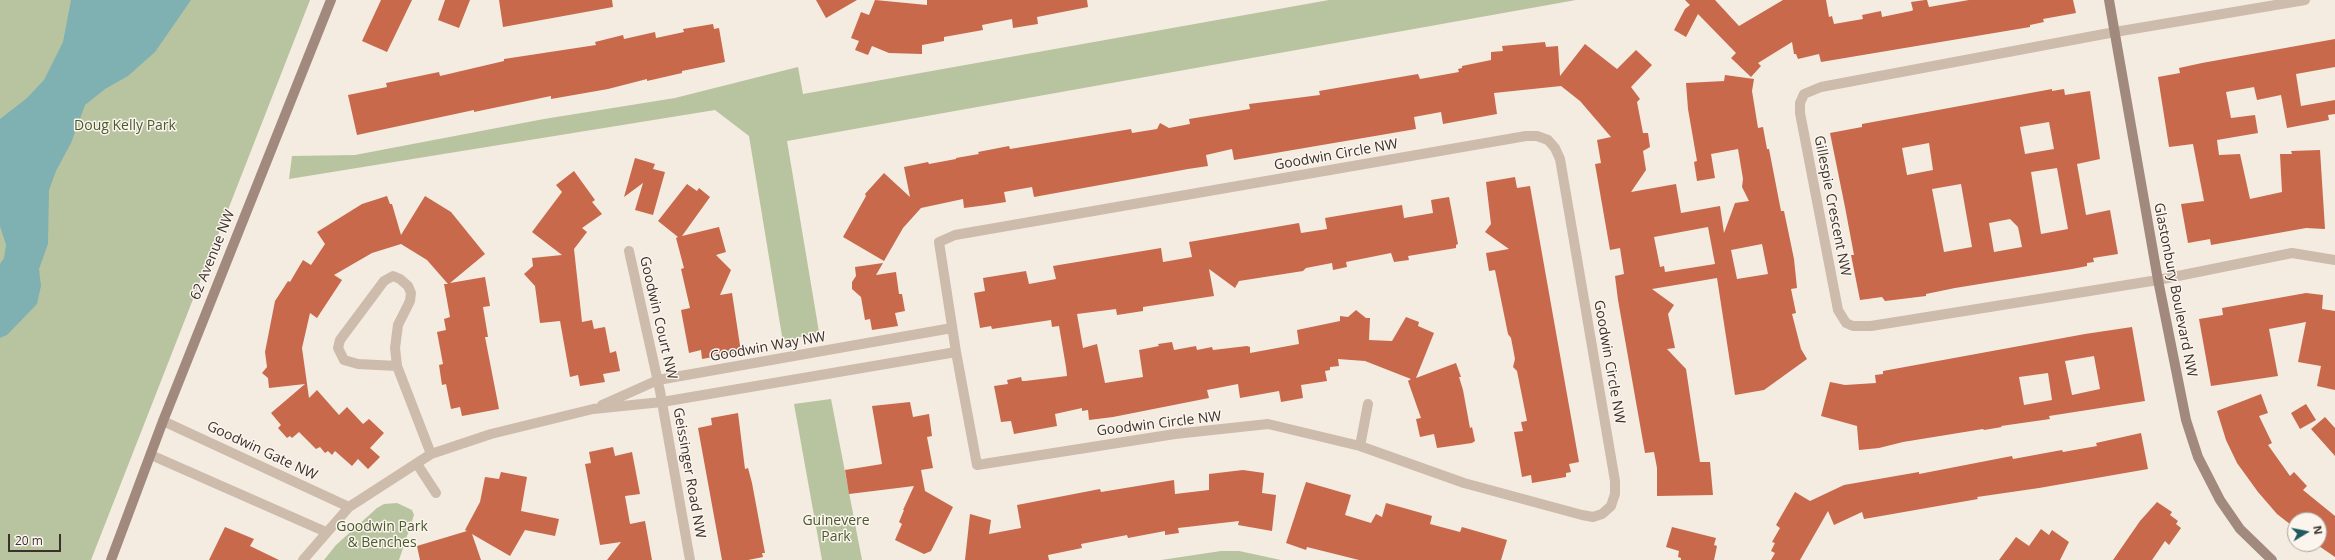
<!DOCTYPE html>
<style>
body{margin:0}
#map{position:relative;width:2335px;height:560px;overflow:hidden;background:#f4ebe1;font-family:"Open Sans",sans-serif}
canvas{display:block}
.north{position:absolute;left:2287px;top:512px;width:40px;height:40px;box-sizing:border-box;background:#fbf5ee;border:1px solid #aea6a0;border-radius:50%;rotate:80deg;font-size:11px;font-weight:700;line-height:16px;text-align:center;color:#3b302b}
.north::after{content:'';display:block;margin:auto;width:14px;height:18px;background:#1f5a5e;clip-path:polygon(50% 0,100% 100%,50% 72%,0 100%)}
.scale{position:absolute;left:8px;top:534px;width:53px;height:18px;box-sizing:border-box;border:2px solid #3b302b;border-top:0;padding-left:5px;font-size:12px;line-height:14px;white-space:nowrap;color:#3b302b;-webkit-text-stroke:3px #fbf5ee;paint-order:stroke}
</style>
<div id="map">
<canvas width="2335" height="560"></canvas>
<div class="north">N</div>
<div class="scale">20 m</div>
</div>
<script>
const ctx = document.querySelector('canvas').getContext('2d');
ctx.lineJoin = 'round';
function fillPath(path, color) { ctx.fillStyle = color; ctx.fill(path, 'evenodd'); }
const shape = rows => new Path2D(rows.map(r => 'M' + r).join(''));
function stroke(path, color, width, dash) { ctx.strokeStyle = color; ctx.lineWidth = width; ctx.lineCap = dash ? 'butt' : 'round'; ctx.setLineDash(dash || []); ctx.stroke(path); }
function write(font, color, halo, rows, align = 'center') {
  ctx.font = font + ' "Open Sans",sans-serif'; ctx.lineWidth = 3; ctx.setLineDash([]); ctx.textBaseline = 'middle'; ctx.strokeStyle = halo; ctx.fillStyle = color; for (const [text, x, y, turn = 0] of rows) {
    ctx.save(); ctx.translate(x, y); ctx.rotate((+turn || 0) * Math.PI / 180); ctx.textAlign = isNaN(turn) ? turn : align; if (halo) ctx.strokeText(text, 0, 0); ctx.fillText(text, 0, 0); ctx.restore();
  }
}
fillPath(shape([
 [0,0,310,0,91,560,0,560],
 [1329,0,1576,0,787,141,819,332,783,342,749,136,715,110,289,179,292,156,355,155,544,119,675,98,798,67,803,94],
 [831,399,862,560,822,560,794,404],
 [397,503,412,510,414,515,399,560,324,560,336,545,377,508,384,504],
 [1221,551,1239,551,1281,560,1161,560]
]), '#b8c4a0');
fillPath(shape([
 [71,0,191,0,155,52,128,76,105,89,85,105,71,143,56,171,49,190,48,244,39,269,41,286,37,304,7,335,0,338,0,264,4,258,6,245,0,226,0,119,27,98,44,80,63,42]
]), '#7fb0b2');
fillPath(shape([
 [381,0,412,0,387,52,362,41],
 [445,0,470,0,459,28,438,20],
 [499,0,612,0,613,7,503,27],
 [816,0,857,0,826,18],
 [875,0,927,5,927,0,1087,0,1088,7,1037,17,1038,24,1013,28,1012,19,982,25,983,30,944,37,944,41,922,45,922,54,889,53,872,46,868,55,855,50,859,41,851,38,861,12,869,15],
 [1685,0,1715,0,1739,26,1783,0,1826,0,1829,17,1832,16,1834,24,1863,19,1862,15,1881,11,1882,17,1911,11,1913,10,1911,2,1925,0,1927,0,1929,7,1969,0,2073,0,2076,13,2043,19,2044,22,2030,25,2030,27,1821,62,1819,54,1798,59,1796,54,1794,54,1792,42,1758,63,1761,66,1751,77,1731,58,1736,53,1698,14,1686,37,1674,30,1685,9,1690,5],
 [713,24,714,29,719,28,725,62,682,71,682,73,647,81,647,79,608,89,551,99,551,96,474,112,474,110,357,135,348,95,387,87,386,83,439,72,440,76,504,61,504,59,596,45,595,42,623,35,624,39,655,32,656,38,684,32,683,29],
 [2335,39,2335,67,2296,74,2301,106,2335,100,2335,114,2328,115,2329,120,2287,128,2281,95,2257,100,2254,87,2226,92,2231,118,2255,115,2258,133,2217,140,2219,155,2240,154,2250,199,2282,192,2280,154,2292,154,2291,151,2320,150,2325,229,2306,228,2211,245,2210,239,2188,243,2181,204,2204,201,2193,144,2169,147,2158,77,2180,73,2179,68,2202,63],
 [1545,42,1546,47,1558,46,1560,76,1585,44,1617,69,1636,50,1652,65,1631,87,1640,99,1637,102,1643,133,1648,133,1650,147,1643,151,1646,170,1631,192,1676,184,1681,213,1720,206,1724,233,1735,203,1749,201,1742,187,1743,179,1738,149,1711,154,1715,178,1697,181,1694,162,1697,161,1688,109,1686,83,1724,81,1725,75,1754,79,1752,91,1758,128,1763,127,1767,149,1769,149,1781,211,1784,211,1794,259,1797,288,1791,289,1796,313,1792,314,1801,349,1807,359,1764,390,1735,395,1717,278,1652,289,1674,305,1668,314,1675,348,1667,349,1686,369,1700,462,1710,462,1713,495,1657,496,1657,468,1654,452,1645,453,1618,300,1615,276,1624,274,1620,248,1610,250,1595,164,1601,163,1597,140,1611,137,1580,101,1561,86,1494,93,1497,114,1443,124,1441,112,1414,117,1416,129,1234,160,1232,149,1206,155,1208,166,1188,169,1034,197,1032,187,1004,192,1006,202,987,205,964,208,963,199,921,208,903,228,884,261,843,237,866,196,865,194,884,173,910,197,904,167,928,162,929,164,956,159,956,158,979,154,978,152,1009,146,1010,149,1131,129,1132,133,1157,129,1160,123,1169,128,1190,124,1189,119,1250,109,1249,104,1320,95,1319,91,1418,74,1420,79,1459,72,1458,69,1462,68,1462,66,1491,60,1491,52,1503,51,1502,46],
 [1708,227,1715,264,1665,272,1664,266,1660,267,1654,237],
 [1762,244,1768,274,1737,279,1731,250],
 [2052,89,2052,91,2064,89,2065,95,2090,91,2100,159,2077,164,2086,215,2110,210,2118,254,2093,258,2094,262,2087,263,2087,266,2072,269,1955,288,1926,294,1926,296,1885,301,1882,297,1860,300,1851,255,1854,255,1845,207,1830,133,1862,127,1862,124],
 [2049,122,2054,149,2025,154,2020,127],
 [1929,143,1933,170,1907,175,1902,148],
 [2057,168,2068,229,2041,234,2031,172],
 [1961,184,1972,247,1944,252,1932,189],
 [2010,219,2018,227,2022,247,1994,252,1989,223],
 [635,158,655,164,653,169,665,172,653,215,635,210,643,183,624,197],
 [574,171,595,200,592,202,602,214,582,228,587,232,574,249,582,322,592,320,594,329,605,327,610,353,616,351,620,371,603,374,605,382,580,386,578,375,570,377,560,321,540,323,535,286,524,274,533,266,532,258,562,255,532,232,562,192,556,185],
 [1515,177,1517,188,1530,186,1579,462,1569,464,1571,472,1566,473,1566,477,1532,483,1531,475,1522,477,1514,432,1523,431,1521,422,1527,421,1517,371,1513,367,1515,359,1511,338,1508,334,1495,270,1489,271,1486,253,1509,249,1485,232,1491,224,1486,182],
 [687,184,697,191,699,188,710,197,682,236,719,227,726,252,716,255,731,270,720,295,732,293,741,352,702,359,701,350,689,353,681,310,690,308,681,269,684,268,676,238,678,237,658,221],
 [387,196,390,204,392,204,401,235,425,196,451,212,485,254,450,283,485,277,490,306,483,307,488,337,485,337,499,409,462,416,460,407,451,409,446,384,442,385,439,365,443,364,437,332,446,330,444,319,450,317,444,284,448,284,427,260,401,244,372,253,334,275,342,280,317,318,310,313,302,348,309,398,317,390,339,415,347,407,363,424,369,419,384,433,370,448,380,457,368,469,358,459,352,466,335,451,332,455,328,451,325,453,320,447,316,449,299,432,292,438,290,436,287,438,278,428,281,425,271,413,305,384,269,388,268,378,262,373,267,367,265,352,275,301,288,281,290,282,303,260,311,265,325,244,317,232,362,204],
 [1449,197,1458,244,1456,245,1456,248,1408,256,1409,260,1394,262,1391,253,1346,262,1347,267,1333,270,1332,263,1306,268,1303,271,1239,281,1235,288,1209,269,1214,296,1143,307,1143,311,1117,315,1116,309,1077,314,1083,348,1097,344,1105,383,1143,377,1139,350,1159,346,1158,344,1172,342,1174,350,1196,346,1197,350,1212,347,1213,350,1247,346,1250,347,1250,353,1299,344,1297,330,1340,321,1340,316,1348,317,1356,310,1366,318,1370,318,1369,340,1392,341,1406,317,1419,322,1418,326,1434,333,1416,378,1456,363,1461,377,1459,377,1463,390,1470,428,1472,427,1475,441,1472,443,1437,448,1434,434,1420,437,1416,419,1421,418,1408,381,1411,379,1365,361,1338,359,1339,366,1330,367,1330,370,1325,371,1327,381,1301,385,1303,398,1281,402,1279,391,1240,398,1238,384,1207,390,1209,398,1113,417,1089,420,1088,410,1082,411,1082,408,1055,414,1057,426,1014,434,1011,421,1001,422,994,386,1008,384,1007,380,1021,377,1022,381,1025,381,1067,376,1066,367,1059,326,1052,327,1051,320,992,329,991,326,980,328,974,293,985,291,983,278,1026,271,1029,284,1056,279,1053,266,1161,248,1163,262,1192,257,1189,242,1299,223,1301,233,1327,229,1325,218,1402,205,1404,218,1433,213,1431,200],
 [883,263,876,275,896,272,899,294,902,294,905,311,895,313,898,326,872,330,870,319,865,320,861,297,852,289,852,282,856,276,855,267],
 [2306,293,2323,295,2322,309,2335,311,2335,390,2317,386,2321,366,2298,362,2306,322,2269,329,2278,376,2211,386,2199,319,2223,315,2222,308],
 [2132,327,2145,401,2049,416,2050,419,2001,426,2002,427,1984,430,1983,429,1903,442,1879,448,1859,450,1857,426,1821,416,1830,382,1845,385,1876,383,1875,375,1883,374,1883,371,2085,334],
 [2094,356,2100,389,2072,395,2065,361],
 [2048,373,2052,400,2024,405,2019,377],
 [2261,394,2268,413,2259,416,2272,443,2268,445,2290,476,2294,472,2307,486,2303,490,2335,516,2335,557,2316,544,2319,544,2319,520,2295,520,2295,528,2277,514,2258,492,2237,463,2226,440,2217,411],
 [910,402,913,417,929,414,932,436,927,437,933,468,921,470,925,491,953,507,931,551,924,554,895,540,902,524,899,522,904,510,903,510,914,486,849,494,845,470,882,464,872,406],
 [2306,404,2316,420,2300,429,2291,413],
 [738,413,745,469,748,468,752,483,765,553,762,553,763,557,748,560,722,560,698,428,712,425,711,418],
 [2325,417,2335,428,2335,456,2311,429],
 [2141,433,2148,469,2039,488,1977,497,1978,499,1864,519,1862,512,1834,525,1828,511,1800,560,1771,560,1775,553,1771,551,1775,543,1772,542,1780,528,1776,525,1795,492,1810,501,1844,485,1919,472,1919,474,2012,456,2013,459,2062,450,2063,452,2097,446,2096,443],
 [613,447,615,456,632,452,640,494,625,496,630,524,645,521,652,560,607,560,621,542,600,545,585,464,591,463,589,452],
 [1243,470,1264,473,1262,493,1276,495,1272,531,1238,525,1239,521,1178,528,1179,533,1165,535,1165,531,1128,538,1127,535,1081,544,1082,548,1048,555,1049,560,965,560,970,514,991,520,989,534,1021,528,1017,505,1100,489,1101,492,1174,480,1175,494,1209,490,1209,474],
 [501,472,527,477,521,511,559,519,555,536,525,530,510,556,472,534,481,560,420,560,417,546,467,531,465,530,480,502,485,477,499,479],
 [1306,482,1351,495,1345,515,1371,523,1376,514,1382,517,1386,503,1432,516,1430,524,1460,532,1462,527,1507,540,1501,560,1359,560,1307,547,1306,550,1286,543],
 [2157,502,2172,512,2170,515,2178,521,2176,524,2181,528,2169,545,2165,541,2152,560,2113,560,2140,521],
 [225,527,254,539,250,546,279,560,209,560],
 [1672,527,1716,538,1714,545,1717,546,1714,560,1681,560,1681,558,1678,557,1679,551,1666,547],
 [2041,529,2049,535,2052,530,2069,542,2060,560,1999,560,2016,537,2029,546]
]), '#c8694b');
stroke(shape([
 [2305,0,2115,32,1821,87,1804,94,1800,103,1800,113,1838,310,1846,323,1853,326,1871,326,2158,280,2292,253,2335,260],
 [1526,136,1537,136,1548,140,1555,148,1560,159,1615,481,1615,494,1611,506,1602,514,1593,517,1582,515,1464,483,1360,446,1268,424,1175,434,977,465,956,352,939,242,955,235,1526,136],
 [629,251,660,391,690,560],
 [397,366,395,348,398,325,410,301,411,293,408,286,400,279,393,276,384,281,340,340,338,348,344,360,358,364,397,366,431,454],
 [602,405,658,380,952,328],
 [163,421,349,507],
 [1360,446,1368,404],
 [151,455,326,532],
 [417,464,436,493],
 [303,560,349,507,431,454,491,434,593,409,662,402,956,352]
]), '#cdbbac', 10);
stroke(shape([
 [2109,0,2158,280,2186,420,2198,457,2220,500,2240,529,2272,560],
 [111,560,163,421,331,0]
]), '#a18a7d', 10);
write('14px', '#4a5a2e', '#fbf5ee', [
 ["Doug Kelly Park",125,126],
 ["Guinevere",836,521],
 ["Park",836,537],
 ["Goodwin Park",382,527],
 ["& Benches",382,543]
]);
write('14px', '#3b302b', '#fbf5ee', [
 ["Goodwin Circle NW",1336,155,-10],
 ["Gillespie Crescent NW",1832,206,79],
 ["62 Avenue NW",213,255,-68],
 ["Glastonbury Boulevard NW",2175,290,79],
 ["Goodwin Court NW",658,318,77],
 ["Goodwin Way NW",768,347,-10],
 ["Goodwin Circle NW",1609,362,80],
 ["Goodwin Circle NW",1159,424,-7],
 ["Goodwin Gate NW",262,451,25],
 ["Geissinger Road NW",689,473,80]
]);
</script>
